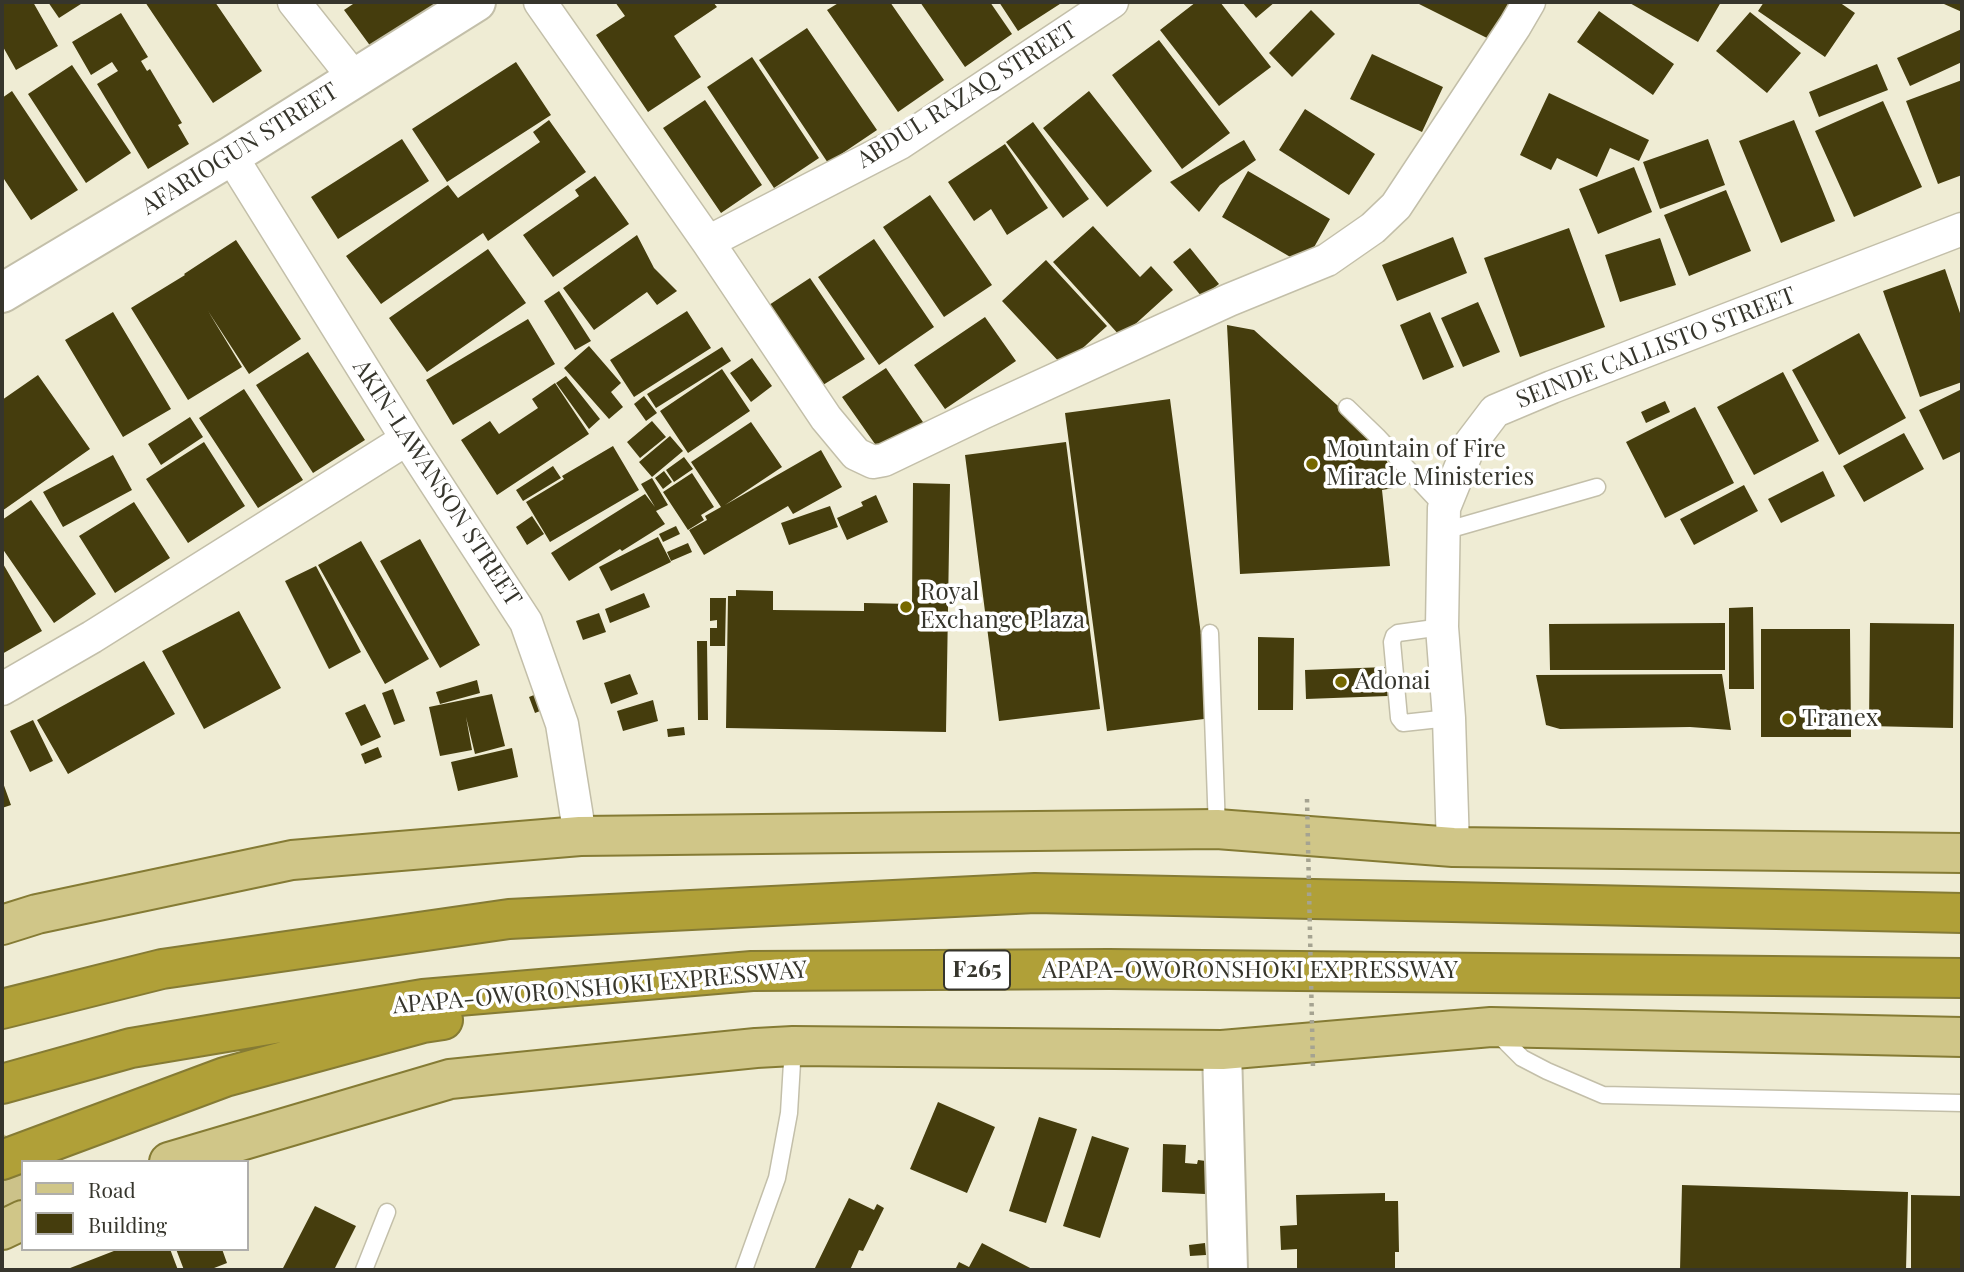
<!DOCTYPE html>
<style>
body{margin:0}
#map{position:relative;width:1964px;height:1272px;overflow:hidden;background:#efecd4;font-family:"Playfair Display",serif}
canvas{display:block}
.frame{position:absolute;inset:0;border:4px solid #36352c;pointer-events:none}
.legend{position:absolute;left:21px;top:1160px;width:228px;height:91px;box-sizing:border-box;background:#fff;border:2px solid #afaeab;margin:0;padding:9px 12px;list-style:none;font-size:21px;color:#36352c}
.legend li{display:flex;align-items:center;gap:14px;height:35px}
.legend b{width:35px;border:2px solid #afaeab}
</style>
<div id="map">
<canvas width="1964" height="1272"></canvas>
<div class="frame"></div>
<ul class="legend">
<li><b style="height:9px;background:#d0c688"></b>Road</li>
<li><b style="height:19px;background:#453d0d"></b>Building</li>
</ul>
</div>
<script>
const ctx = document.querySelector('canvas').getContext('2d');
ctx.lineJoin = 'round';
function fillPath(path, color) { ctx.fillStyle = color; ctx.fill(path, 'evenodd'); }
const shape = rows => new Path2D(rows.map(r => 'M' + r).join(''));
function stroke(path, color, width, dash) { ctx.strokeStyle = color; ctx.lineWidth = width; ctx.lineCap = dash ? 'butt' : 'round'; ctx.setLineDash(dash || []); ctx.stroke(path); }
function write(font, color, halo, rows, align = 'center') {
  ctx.font = font + ' "Playfair Display",serif'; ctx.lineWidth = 7; ctx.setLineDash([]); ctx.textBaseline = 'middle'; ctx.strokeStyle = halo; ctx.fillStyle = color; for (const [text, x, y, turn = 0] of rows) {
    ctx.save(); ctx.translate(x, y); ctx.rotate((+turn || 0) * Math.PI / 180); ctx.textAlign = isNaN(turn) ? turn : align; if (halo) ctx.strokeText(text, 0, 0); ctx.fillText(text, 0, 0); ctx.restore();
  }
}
fillPath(shape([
 [2,1133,45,1162,23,1162,23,1223,2,1233]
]), '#ccc289');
fillPath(shape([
 [2,2,33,2,58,46,16,70,2,45],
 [48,2,84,2,59,18],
 [145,2,215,2,262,71,213,103],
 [356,2,442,2,374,51,344,10],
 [615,2,713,2,717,7,674,36,701,77,648,112,596,35,625,16],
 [840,2,890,2,944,80,898,112,827,10],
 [920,2,990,2,1012,34,965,67],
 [999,2,1063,2,1018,31],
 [1196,2,1220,2,1271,67,1219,106,1160,30],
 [1242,2,1275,2,1256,18],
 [1415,2,1510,2,1491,40],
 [1628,2,1721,2,1698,42],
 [1764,2,1839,2,1855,13,1825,57,1758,11],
 [1945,2,1962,2,1962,12,1944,4],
 [1311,10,1335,34,1292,77,1269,53],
 [1599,11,1674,64,1653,95,1577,42],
 [1750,12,1801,53,1767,93,1716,51],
 [121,13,148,57,141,61,147,71,150,69,182,123,178,125,189,144,148,169,97,84,118,71,112,62,91,75,72,42],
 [807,28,877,130,828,163,759,60],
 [1962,29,1962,62,1910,86,1897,58],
 [1159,40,1230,133,1182,169,1112,75],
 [1372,54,1443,87,1422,132,1350,99],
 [752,57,819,158,774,188,707,87],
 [516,62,551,115,447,182,412,129],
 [1877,64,1888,90,1819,117,1809,92],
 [72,65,131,153,86,183,28,94],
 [1962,80,1962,175,1938,184,1906,101],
 [12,91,78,190,31,220,2,176,2,98],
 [1089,91,1152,171,1107,207,1043,128],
 [1549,93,1649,140,1639,161,1610,148,1597,177,1557,158,1551,170,1520,155],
 [705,100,762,185,721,213,663,128],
 [1883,101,1922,187,1854,217,1815,131],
 [1305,109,1375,154,1349,195,1279,150],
 [549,120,586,172,488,241,483,233,381,304,346,256,448,185,458,198,540,142,533,132],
 [1794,120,1835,221,1781,243,1739,141],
 [1033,122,1089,199,1063,218,1006,142],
 [402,139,429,181,338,239,311,197],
 [1708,139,1725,185,1660,209,1643,162],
 [1244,140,1256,160,1220,185,1199,212,1170,182],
 [1005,144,1048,208,1007,235,991,209,974,221,948,182],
 [1634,167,1652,212,1598,234,1579,189],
 [1248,171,1330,219,1304,265,1222,217],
 [595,176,629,224,553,277,523,235,579,196,575,190],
 [1726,190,1751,251,1689,276,1664,215],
 [930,195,992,285,944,317,883,227],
 [1093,226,1140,277,1151,266,1173,290,1121,337,1053,262],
 [1569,228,1605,327,1520,357,1484,258],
 [637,235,654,268,677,291,657,305,647,292,594,330,563,288],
 [1453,237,1467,273,1397,301,1382,265],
 [1660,238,1676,285,1620,302,1605,255],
 [874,239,934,327,879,365,818,277],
 [236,240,301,339,249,374,208,311,242,367,188,400,131,308,185,275,184,274],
 [1190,248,1219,284,1202,297,1173,262],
 [488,249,526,303,427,372,389,318],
 [1046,260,1107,326,1063,366,1002,301],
 [1945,269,1962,319,1962,382,1920,397,1883,291],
 [810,278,865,359,810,393,769,305],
 [559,291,591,341,575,350,544,301],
 [1478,302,1500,352,1463,367,1441,318],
 [687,311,711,348,634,397,610,360],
 [113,312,171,409,123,437,65,340],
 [1430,312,1454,367,1423,380,1400,325],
 [985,317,1016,361,945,409,914,365],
 [528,319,555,364,453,425,426,380],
 [1227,325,1254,330,1378,442,1399,487,1382,490,1390,566,1240,574],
 [1859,333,1906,418,1839,455,1792,370],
 [589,346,621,383,611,392,623,407,609,419,564,368],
 [722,347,731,361,656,408,647,394],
 [308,352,365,440,313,473,256,385],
 [752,358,772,386,751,402,730,373],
 [886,368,925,425,882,454,842,397],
 [722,369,750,411,688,453,660,411],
 [1783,372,1819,441,1754,475,1717,407],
 [38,375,90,449,2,511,2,400],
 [566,376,600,419,589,429,556,383],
 [555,383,589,434,497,495,461,440,490,421,499,434,538,408,532,399],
 [244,389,303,480,258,508,199,418],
 [1962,389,1962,451,1943,460,1919,410],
 [644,396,657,413,646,421,634,404],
 [1170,399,1212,718,1107,731,1065,413],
 [1665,401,1670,412,1646,423,1641,412],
 [1695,407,1734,483,1665,518,1626,442],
 [190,417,203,437,161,465,148,444],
 [652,421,666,437,640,458,627,442],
 [751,422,782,467,725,505,821,450,842,487,793,514,788,506,704,555,689,530,707,520,705,516,721,507,691,462],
 [1904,433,1924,469,1864,502,1843,466],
 [670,436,683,451,652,477,639,462],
 [204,442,245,506,188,543,146,479],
 [1066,442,1100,709,999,721,965,455],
 [613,446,639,490,550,542,526,502,564,479,562,476],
 [113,455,132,490,63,527,43,492],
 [684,457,693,469,674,482,666,470],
 [553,466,561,478,523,501,516,490],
 [664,471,672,482,663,489,655,478],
 [1823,471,1835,496,1781,523,1768,499],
 [692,473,714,507,701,515,704,520,688,530,663,492],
 [652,478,668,505,656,511,665,524,622,551,620,549,569,581,551,553,645,494,655,507,641,484],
 [913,483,950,484,946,732,726,728,728,596,736,596,736,590,773,591,773,610,864,611,864,603,912,604],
 [1744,485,1758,511,1694,545,1680,519],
 [876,495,888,522,847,540,837,518,863,506,861,502],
 [31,500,96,594,54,623,2,548,2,520],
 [134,502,170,558,115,593,79,536],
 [830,506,838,527,789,545,781,523],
 [532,516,544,534,527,545,516,527],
 [676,526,680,534,663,542,659,534],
 [658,537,671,562,611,591,599,567],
 [420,539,480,645,440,668,380,561],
 [361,541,429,659,385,684,318,565],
 [688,543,692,552,671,561,667,552],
 [2,562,42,631,2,654],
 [316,566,361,652,329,669,285,581],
 [644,593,650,607,610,623,605,609],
 [710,598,726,598,725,646,710,646,710,628,717,628,717,620,710,621],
 [1753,607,1754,689,1729,689,1729,608],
 [239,611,281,688,204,729,162,651],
 [599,613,606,632,583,640,576,621],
 [1725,623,1725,670,1550,670,1549,624],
 [1870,623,1954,624,1953,728,1869,726],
 [1761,629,1850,629,1851,737,1761,737],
 [1258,637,1294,638,1293,710,1258,710],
 [697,641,707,641,708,720,698,720],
 [144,661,175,714,68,774,37,720],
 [1387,667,1388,696,1306,699,1305,670],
 [630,674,638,694,611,704,604,683],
 [1722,674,1731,730,1690,727,1560,729,1546,725,1536,675],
 [477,680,480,693,440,704,436,692],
 [393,689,405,721,394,725,382,693],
 [544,691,550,707,535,713,529,697],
 [492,694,505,746,475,754,466,717,472,750,440,756,429,707],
 [653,700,658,721,623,731,617,711],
 [365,704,381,737,361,746,345,713],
 [33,720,53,761,30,772,10,731],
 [684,727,685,735,668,737,667,729],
 [378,747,382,757,365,764,361,754],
 [512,748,518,777,458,791,451,762],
 [2,780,11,805,2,808],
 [938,1102,995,1127,967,1193,910,1169],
 [1039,1117,1077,1129,1046,1223,1009,1211],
 [1092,1136,1129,1148,1100,1238,1063,1226],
 [1163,1144,1186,1145,1185,1163,1197,1164,1198,1160,1206,1161,1205,1194,1162,1192],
 [1682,1185,1908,1192,1906,1270,1680,1270],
 [1385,1193,1385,1201,1398,1201,1399,1252,1395,1252,1395,1270,1297,1270,1297,1249,1281,1250,1280,1226,1297,1225,1296,1195],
 [1911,1195,1962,1196,1962,1270,1911,1270],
 [849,1198,874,1210,877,1204,884,1208,863,1251,859,1250,850,1270,814,1270],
 [315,1206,356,1226,334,1270,282,1270],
 [982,1243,1034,1270,955,1270,959,1262,969,1267],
 [1205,1243,1206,1255,1190,1256,1189,1245],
 [119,1249,150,1249,150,1251,170,1249,178,1270,65,1270],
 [176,1249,222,1249,227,1263,209,1270,184,1270]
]), '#453d0d');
const service = shape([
 [1347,407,1377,436,1444,508],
 [1444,531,1597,487],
 [1442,627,1398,633,1394,636,1392,642,1399,718,1403,723,1449,718],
 [1210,633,1217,829],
 [1496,1032,1522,1058,1547,1071,1603,1095,1962,1103],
 [364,1270,387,1212],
 [744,1270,777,1178,789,1113,793,1046]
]);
const minor = shape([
 [294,2,355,79],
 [540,2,708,242,826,418,856,454,873,462,884,460,982,413,1229,300,1327,260,1373,228,1396,206,1515,26,1529,2],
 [231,156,407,439,526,622,562,724,580,836],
 [708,242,900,143,1112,2],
 [2,689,92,637,407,439],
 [1453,847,1449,718,1442,627,1444,508,1470,444,1495,411,1552,387,1962,229]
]);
const tertiary = shape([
 [2,293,231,156,476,2],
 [1222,1050,1228,1270]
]);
const primary = shape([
 [2,925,37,914,292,860,580,836,1217,829,1453,847,1962,853],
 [169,1162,450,1079,756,1048,793,1046,1222,1050,1491,1027,1962,1037],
 [2,1230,23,1220]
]);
const motorway = shape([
 [2,1009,162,969,509,919,1035,893,1962,913],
 [2,1084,131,1048,423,999,752,971,1109,969,1962,978],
 [2,1160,225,1077,423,1023,443,1020]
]);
stroke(service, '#c3bfa9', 19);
stroke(minor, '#c3bfa9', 35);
stroke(tertiary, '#c3bfa9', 42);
stroke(primary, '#857b34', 42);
stroke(motorway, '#857b34', 42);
stroke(service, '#fff', 16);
stroke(minor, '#fff', 32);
stroke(tertiary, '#fff', 38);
stroke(primary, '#d0c688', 38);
stroke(motorway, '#b0a038', 38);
stroke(shape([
 [1307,799,1313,1068]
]), '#a5a391', 4.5, [3.5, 5]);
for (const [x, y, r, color] of [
 [1312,464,7,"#766800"],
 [906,607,7,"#766800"],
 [1341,682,7,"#766800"],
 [1788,719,7,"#766800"]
]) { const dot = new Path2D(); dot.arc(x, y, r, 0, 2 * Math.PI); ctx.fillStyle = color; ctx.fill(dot); stroke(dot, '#fff', 2.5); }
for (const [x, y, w] of [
 [977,970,66]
]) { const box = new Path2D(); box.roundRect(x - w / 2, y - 19.5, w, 39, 5); ctx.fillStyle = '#fff'; ctx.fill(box); stroke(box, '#36352c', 2); }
write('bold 23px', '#36352c', null, [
 ["F265",977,970]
]);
write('24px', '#36352c', '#fff', [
 ["ABDUL RAZAQ STREET",967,95,-32],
 ["AFARIOGUN STREET",240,149,-32],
 ["SEINDE CALLISTO STREET",1656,348,-21],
 ["AKIN-LAWANSON STREET",437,483,57],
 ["APAPA-OWORONSHOKI EXPRESSWAY",1250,971],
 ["APAPA-OWORONSHOKI EXPRESSWAY",600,988,-5]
]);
write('24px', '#36352c', '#fff', [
 ["Mountain of Fire",1326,450],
 ["Miracle Ministeries",1326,478],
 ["Royal",920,593],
 ["Exchange Plaza",920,621],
 ["Adonai",1355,682],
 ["Tranex",1802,719]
], 'left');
</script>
